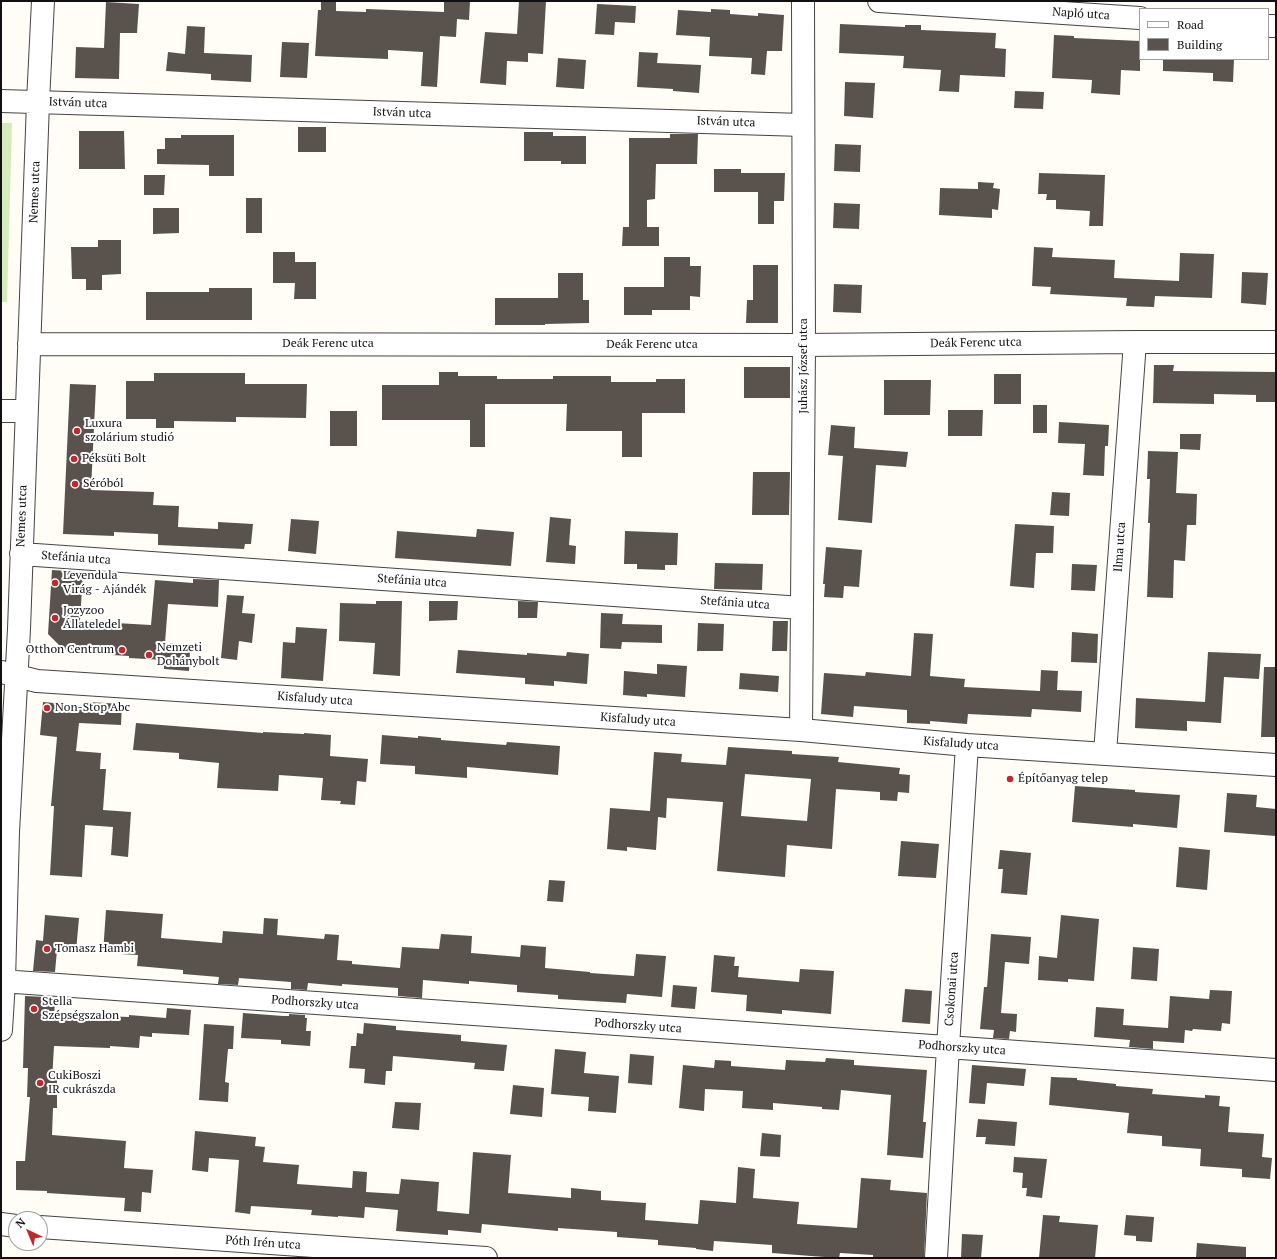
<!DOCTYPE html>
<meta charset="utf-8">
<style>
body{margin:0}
#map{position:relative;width:1277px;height:1259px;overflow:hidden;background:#fffdf5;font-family:"PT Serif",serif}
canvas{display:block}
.frame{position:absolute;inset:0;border:2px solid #111;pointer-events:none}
.legend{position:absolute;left:1139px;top:8px;width:130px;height:52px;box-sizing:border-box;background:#fff;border:1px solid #a0a0a0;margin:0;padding:5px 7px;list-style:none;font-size:12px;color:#111}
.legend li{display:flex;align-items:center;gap:8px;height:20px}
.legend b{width:20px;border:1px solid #a0a0a0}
.north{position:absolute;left:8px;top:1211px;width:40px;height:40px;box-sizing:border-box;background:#fff;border:1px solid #a0a0a0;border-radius:50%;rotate:316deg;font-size:11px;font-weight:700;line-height:16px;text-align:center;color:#111}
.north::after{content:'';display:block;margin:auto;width:14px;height:18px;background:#c4262e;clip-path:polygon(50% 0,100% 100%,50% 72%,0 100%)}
</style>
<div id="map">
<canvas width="1277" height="1259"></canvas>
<div class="frame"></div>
<ul class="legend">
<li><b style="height:5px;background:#fff"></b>Road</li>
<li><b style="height:11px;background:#5a524d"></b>Building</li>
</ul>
<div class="north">N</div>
</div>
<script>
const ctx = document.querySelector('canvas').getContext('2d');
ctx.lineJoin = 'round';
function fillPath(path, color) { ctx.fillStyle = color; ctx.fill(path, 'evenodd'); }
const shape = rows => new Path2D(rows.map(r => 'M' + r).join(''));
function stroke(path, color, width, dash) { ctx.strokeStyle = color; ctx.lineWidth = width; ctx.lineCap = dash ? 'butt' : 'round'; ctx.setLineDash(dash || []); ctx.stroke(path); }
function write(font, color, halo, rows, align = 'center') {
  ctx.font = font + ' "PT Serif",serif'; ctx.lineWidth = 4; ctx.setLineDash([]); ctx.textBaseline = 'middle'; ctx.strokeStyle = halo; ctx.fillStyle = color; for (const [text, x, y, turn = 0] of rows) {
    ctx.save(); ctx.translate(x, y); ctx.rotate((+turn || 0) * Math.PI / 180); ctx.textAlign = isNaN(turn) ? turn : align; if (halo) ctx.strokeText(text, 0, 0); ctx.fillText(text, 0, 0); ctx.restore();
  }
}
fillPath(shape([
 [1,123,12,123,7,302,1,302]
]), '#d5ebbd');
fillPath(shape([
 [321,1,336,1,336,11,366,12,366,9,444,12,444,1,470,1,469,20,457,19,456,37,440,36,437,87,421,86,423,52,388,50,388,59,315,56,318,10,321,10],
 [519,1,546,1,543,54,528,53,528,62,507,61,506,85,480,83,485,32,517,34],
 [106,2,139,4,137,33,120,33,119,79,75,78,76,47,104,48],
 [597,4,636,6,635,23,615,22,614,35,595,34],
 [711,9,730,10,730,14,758,16,758,13,784,15,782,51,767,51,765,75,751,74,752,58,709,56,710,37,676,35,678,10,711,12],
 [840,24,905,27,905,25,921,25,921,30,996,33,995,48,1006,49,1005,77,960,75,959,92,939,91,941,70,903,68,904,56,839,53],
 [187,26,205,27,204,53,252,55,251,82,211,80,211,74,166,71,168,52,185,54],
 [1054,35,1074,36,1074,38,1140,41,1140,71,1121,70,1120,95,1091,93,1092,80,1052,78],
 [282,42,309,43,307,78,280,77],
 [639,52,658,53,657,63,701,65,699,93,673,91,673,89,637,87],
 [558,58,586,60,584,89,556,87],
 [1163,59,1234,59,1233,82,1213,81,1213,73,1163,71],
 [845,82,875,83,873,118,844,116],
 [1015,91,1044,92,1043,109,1014,108],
 [298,127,326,127,326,152,298,152],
 [79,131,124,131,125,169,79,169],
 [524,132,553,132,553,136,586,136,586,164,561,164,561,161,524,161],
 [670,134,698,134,697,164,656,164,655,199,647,200,647,227,659,227,659,246,622,246,623,227,629,227,629,138,670,138],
 [181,135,234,135,234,176,209,176,209,165,157,164,157,149,165,149,165,138,181,138],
 [835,144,861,145,860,172,834,171],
 [714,169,741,169,741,173,785,173,784,201,774,201,774,224,758,224,758,192,714,192],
 [1039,173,1105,175,1103,226,1089,226,1090,211,1056,209,1056,200,1046,200,1047,194,1038,194],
 [144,175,165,175,164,195,144,195],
 [978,182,994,183,993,188,1000,189,998,210,992,209,992,218,939,215,940,188,978,189],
 [246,198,262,198,262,233,246,233],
 [834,203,860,204,859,229,833,228],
 [153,208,179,208,179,233,153,234],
 [98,240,121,240,121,274,102,275,102,290,86,290,86,279,72,279,71,247,98,247],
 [1034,247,1053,248,1052,257,1115,260,1114,278,1179,281,1180,253,1214,254,1212,298,1155,296,1154,307,1126,306,1127,298,1050,294,1051,287,1032,286],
 [273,252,295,252,295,262,316,262,316,299,294,299,295,283,273,283],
 [664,257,690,257,690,266,701,266,700,297,690,296,690,310,652,310,652,315,624,315,624,287,664,287],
 [753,265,778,265,778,323,746,323,747,300,753,300],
 [1242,272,1268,273,1266,305,1241,303],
 [558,273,583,273,583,300,589,300,589,323,545,324,545,325,495,325,495,298,558,298],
 [834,284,862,285,861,313,833,312],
 [209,288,252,288,252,320,146,320,146,292,209,292],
 [1154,365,1174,365,1173,371,1276,372,1276,402,1256,402,1256,395,1214,394,1214,404,1153,403],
 [744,367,790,367,790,398,744,398],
 [439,372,458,372,458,376,497,376,497,379,553,379,553,376,611,376,611,382,656,382,656,379,685,379,685,413,642,413,642,457,622,457,622,431,566,431,567,404,485,404,485,447,470,447,470,420,382,420,382,385,439,385],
 [154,373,245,373,245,384,307,384,306,418,236,417,236,422,174,421,174,428,156,428,156,419,126,419,126,381,154,381],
 [994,374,1021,374,1021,404,994,404],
 [884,380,931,380,930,415,884,415],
 [70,384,96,385,91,490,154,492,153,505,179,506,178,527,218,529,218,522,253,524,251,544,245,544,244,549,158,545,158,534,114,532,114,536,63,534],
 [1033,405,1047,405,1047,433,1033,433],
 [948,410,983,410,982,436,948,436],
 [330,411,357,411,357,446,330,446],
 [1059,422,1109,425,1108,446,1105,446,1104,476,1083,475,1085,444,1058,443],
 [831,425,855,427,854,448,908,452,906,467,876,465,872,523,838,520,843,456,828,455],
 [1180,434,1201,434,1200,450,1180,449],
 [1148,451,1178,452,1176,493,1197,494,1196,525,1187,525,1185,561,1174,560,1173,598,1147,597,1150,523,1148,523,1150,479,1147,479],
 [753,472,790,472,789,515,752,515],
 [1052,492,1070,493,1069,516,1050,515],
 [550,517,571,519,569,545,576,546,575,564,546,562],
 [291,519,319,521,316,554,288,551],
 [1015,524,1054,526,1053,553,1036,553,1034,588,1010,586],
 [477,529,514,532,511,566,395,558,397,531,476,537],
 [625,531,678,533,677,565,665,565,665,570,637,569,637,564,624,564],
 [826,547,862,550,859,587,844,586,843,598,824,597,825,584,823,584],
 [715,563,763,564,762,590,714,589],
 [1072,564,1097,565,1095,591,1071,590],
 [52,570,83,572,80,621,151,625,155,580,193,583,193,579,219,580,218,607,168,604,165,643,182,644,181,650,190,651,189,671,164,669,164,660,129,658,129,656,95,654,95,651,63,649,48,634],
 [227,595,244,596,242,613,255,614,252,643,239,641,237,660,221,658],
 [376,601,402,601,400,676,373,674,375,643,339,641,340,603,376,604],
 [429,601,458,601,457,620,429,621],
 [518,601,538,602,537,618,518,618],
 [601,613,623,614,622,624,662,625,662,643,622,642,621,649,600,648],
 [773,621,788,621,787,651,772,651],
 [698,623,724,624,723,651,697,651],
 [296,627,327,629,323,681,281,678,283,642,295,643],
 [1072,632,1098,634,1097,663,1071,662],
 [914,633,933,634,930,676,965,679,964,687,1040,691,1041,670,1058,671,1057,690,1082,691,1081,712,1032,709,1031,717,968,714,967,724,930,721,930,724,907,723,907,710,854,706,853,717,821,714,824,673,865,676,866,672,911,676],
 [458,650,527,655,527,653,566,656,567,652,589,654,587,684,554,681,554,686,525,684,525,678,456,673],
 [1208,652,1261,654,1259,679,1224,677,1221,723,1187,721,1187,731,1135,728,1136,698,1205,702],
 [657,664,687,666,685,697,647,694,647,697,623,695,624,671,657,674],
 [1264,667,1276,667,1276,737,1261,737],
 [740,673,779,676,778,692,739,689],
 [43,702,87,706,88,702,122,704,121,725,79,723,76,751,101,753,100,769,106,769,103,810,131,812,128,857,111,855,113,827,85,825,82,877,50,875,54,806,51,806,57,737,40,735],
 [136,723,263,733,263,732,304,734,304,733,331,735,330,756,368,759,366,782,357,781,355,805,340,804,341,801,321,800,323,778,279,775,278,791,217,788,219,763,179,759,179,753,133,750],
 [382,735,418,738,418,736,441,738,441,740,506,745,507,742,560,746,558,775,467,767,467,778,415,774,415,766,380,764],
 [728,747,792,751,792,754,839,757,838,762,900,768,899,774,910,775,909,793,898,792,897,801,880,800,880,792,836,789,832,849,787,845,785,877,717,871,723,802,667,798,666,818,658,817,656,850,627,847,627,851,607,849,610,808,650,811,654,752,682,754,681,762,726,765],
 [745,774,811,779,807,821,741,816],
 [1075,786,1135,790,1135,792,1180,795,1177,828,1133,824,1133,827,1072,822],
 [1227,793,1257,795,1256,807,1276,809,1276,836,1224,832],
 [901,841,939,844,936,878,898,876],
 [1179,847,1210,850,1207,890,1176,887],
 [1000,850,1031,853,1027,895,1001,893,1003,869,998,869],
 [549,880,565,881,563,902,547,901],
 [106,910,163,914,161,938,222,943,223,931,263,934,264,918,278,919,277,935,324,939,325,934,339,935,337,960,352,961,352,964,400,968,402,947,439,949,441,934,472,936,471,953,520,957,521,945,546,947,545,968,590,972,590,973,634,976,636,954,666,956,662,997,627,994,626,1003,558,999,558,995,517,992,517,985,469,981,469,984,423,980,422,998,398,996,398,988,342,984,342,986,308,983,307,990,291,989,291,982,239,978,238,985,218,984,219,977,183,974,183,970,137,966,138,955,103,953],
 [45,915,79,918,76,951,57,950,55,972,33,971,36,940,43,941],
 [1061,915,1099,919,1094,981,1068,979,1068,982,1038,980,1039,956,1057,958],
 [991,934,1031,937,1029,964,1005,962,1001,1013,1017,1014,1016,1032,1010,1031,1009,1039,993,1038,994,1030,980,1029,984,987,987,987],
 [1133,947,1159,949,1157,981,1131,979],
 [714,955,735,957,734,966,739,966,738,977,799,982,800,969,834,971,831,1014,782,1010,782,1014,746,1011,747,995,711,992],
 [673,985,697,987,695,1009,671,1007],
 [905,989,932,991,930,1024,902,1022],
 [1210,990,1232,991,1230,1024,1222,1023,1221,1031,1193,1029,1192,1031,1185,1030,1184,1043,1153,1041,1153,1049,1129,1047,1130,1040,1094,1037,1096,1007,1124,1009,1123,1025,1168,1028,1170,996,1209,999],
 [25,996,46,997,46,1004,55,1004,54,1014,129,1017,129,1015,166,1018,167,1008,191,1010,189,1035,152,1033,152,1037,140,1036,139,1048,110,1046,110,1048,54,1046,52,1080,57,1080,57,1108,53,1108,52,1135,126,1141,124,1168,153,1170,151,1193,142,1192,141,1212,124,1211,125,1198,47,1193,47,1191,16,1190,16,1161,25,1161,30,1097,27,1097,28,1068,23,1068],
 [243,1013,283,1016,289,1016,289,1014,305,1015,305,1018,307,1018,306,1031,311,1031,310,1046,281,1044,281,1040,241,1038],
 [364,1023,396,1026,396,1030,461,1035,461,1041,507,1045,504,1071,474,1069,475,1063,393,1056,392,1071,386,1071,385,1085,364,1083,365,1069,349,1068,351,1046,356,1046,357,1033,363,1034],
 [204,1024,234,1026,233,1049,228,1049,225,1082,229,1083,228,1102,199,1100],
 [555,1049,586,1052,584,1073,619,1076,616,1113,588,1111,589,1097,551,1094],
 [630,1054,654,1056,652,1085,628,1083],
 [826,1058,854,1060,854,1065,927,1070,923,1122,926,1122,923,1158,887,1155,891,1095,841,1090,839,1110,822,1109,822,1107,773,1103,773,1110,742,1108,743,1091,705,1089,704,1111,679,1108,683,1065,714,1068,715,1060,731,1061,731,1066,785,1070,786,1060,825,1062],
 [972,1065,1026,1069,1024,1086,987,1083,985,1104,969,1103],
 [1051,1077,1077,1078,1077,1080,1116,1084,1116,1086,1153,1089,1152,1094,1205,1098,1205,1095,1220,1096,1219,1106,1230,1107,1228,1132,1264,1134,1262,1157,1272,1158,1270,1179,1242,1177,1242,1169,1200,1166,1201,1149,1162,1146,1162,1136,1127,1133,1129,1113,1049,1105],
 [513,1085,544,1088,542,1117,510,1114],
 [395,1102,421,1103,419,1130,392,1128],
 [978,1119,1017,1122,1015,1146,985,1144,986,1137,976,1137],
 [195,1131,256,1137,255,1146,265,1147,263,1162,299,1165,297,1184,352,1188,353,1171,367,1172,366,1192,399,1194,401,1179,439,1182,437,1211,469,1214,473,1152,511,1155,508,1193,571,1198,571,1188,601,1191,601,1200,646,1203,645,1220,698,1224,700,1200,736,1203,738,1167,755,1169,753,1198,799,1202,797,1224,857,1228,861,1178,891,1180,890,1190,927,1193,924,1258,873,1258,873,1255,840,1253,839,1258,811,1256,772,1253,772,1245,714,1241,713,1251,696,1249,696,1248,658,1245,658,1240,617,1237,617,1232,558,1228,558,1231,482,1224,481,1233,448,1230,448,1235,396,1231,398,1210,365,1207,364,1218,338,1216,338,1217,311,1215,312,1210,251,1206,250,1214,235,1212,239,1160,209,1158,208,1172,192,1170],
 [762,1133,781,1135,780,1157,760,1156],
 [1014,1157,1047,1159,1042,1198,1026,1196,1027,1188,1022,1188,1023,1173,1013,1172],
 [1043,1215,1060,1216,1059,1222,1098,1225,1095,1258,1039,1258],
 [1126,1215,1154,1217,1152,1242,1136,1241,1136,1236,1124,1235],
 [962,1234,983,1235,981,1258,961,1258],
 [1197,1243,1246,1247,1246,1258,1196,1258]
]), '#5a524d');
const minor = shape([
 [879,1,1140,18],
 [1268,26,1276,26],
 [1,101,803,125],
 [29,344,804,345,1135,342,1276,342],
 [1,411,26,411],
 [21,554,802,608],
 [1,672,37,681,801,730,967,745,1276,765],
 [801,730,804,345,803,1],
 [1105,753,1135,342],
 [1,981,1276,1070],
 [1,1030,4,981,8,832,19,629,38,102,43,1],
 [1,1224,16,1226],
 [40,1227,486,1258],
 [936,1258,948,1047,967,745]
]);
stroke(minor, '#444', 24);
stroke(minor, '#fff', 22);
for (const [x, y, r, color] of [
 [77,431,4,"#c4262e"],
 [74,459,4,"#c4262e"],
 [75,484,4,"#c4262e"],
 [55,583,4,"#c4262e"],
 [55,618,4,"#c4262e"],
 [122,650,4,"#c4262e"],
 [149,655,4,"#c4262e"],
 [47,708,4,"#c4262e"],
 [1010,779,4,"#c4262e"],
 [47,949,4,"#c4262e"],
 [34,1009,4,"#c4262e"],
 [40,1083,4,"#c4262e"]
]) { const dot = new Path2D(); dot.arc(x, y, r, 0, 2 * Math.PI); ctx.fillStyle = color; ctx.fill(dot); stroke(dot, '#fff', 1.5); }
write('12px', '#111', '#fff', [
 ["Napló utca",1081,14,4],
 ["István utca",78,103,2],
 ["István utca",402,113,2],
 ["István utca",726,122,2],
 ["Nemes utca",35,192,-88],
 ["Deák Ferenc utca",976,343,-1],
 ["Deák Ferenc utca",328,344],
 ["Deák Ferenc utca",652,345],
 ["Juhász József utca",804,366,-90],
 ["Nemes utca",22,516,-88],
 ["Ilma utca",1120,547,-86],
 ["Stefánia utca",76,558,4],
 ["Stefánia utca",412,581,4],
 ["Stefánia utca",735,603,4],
 ["Kisfaludy utca",315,699,4],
 ["Kisfaludy utca",638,720,4],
 ["Kisfaludy utca",961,744,4],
 ["Csokonai utca",952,989,-86],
 ["Podhorszky utca",315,1003,4],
 ["Podhorszky utca",638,1026,4],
 ["Podhorszky utca",962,1048,4],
 ["Póth Irén utca",263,1243,4]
]);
write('12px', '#111', '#fff', [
 ["Luxura",85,424],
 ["szolárium studió",85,438],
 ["Péksüti Bolt",82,459],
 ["Séróból",83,484],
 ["Levendula",63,576],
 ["Virág - Ajándék",63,590],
 ["Jozyzoo",63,611],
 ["Állateledel",63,625],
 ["Nemzeti",157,648],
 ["Dohánybolt",157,662],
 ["Otthon Centrum",114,650,"right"],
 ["Non-Stop Abc",55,708],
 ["Építőanyag telep",1018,779],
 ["Tomasz Hambi",55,949],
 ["Stella",42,1002],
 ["Szépségszalon",42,1016],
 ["CukiBoszi",48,1076],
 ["IR cukrászda",48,1090]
], 'left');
</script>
